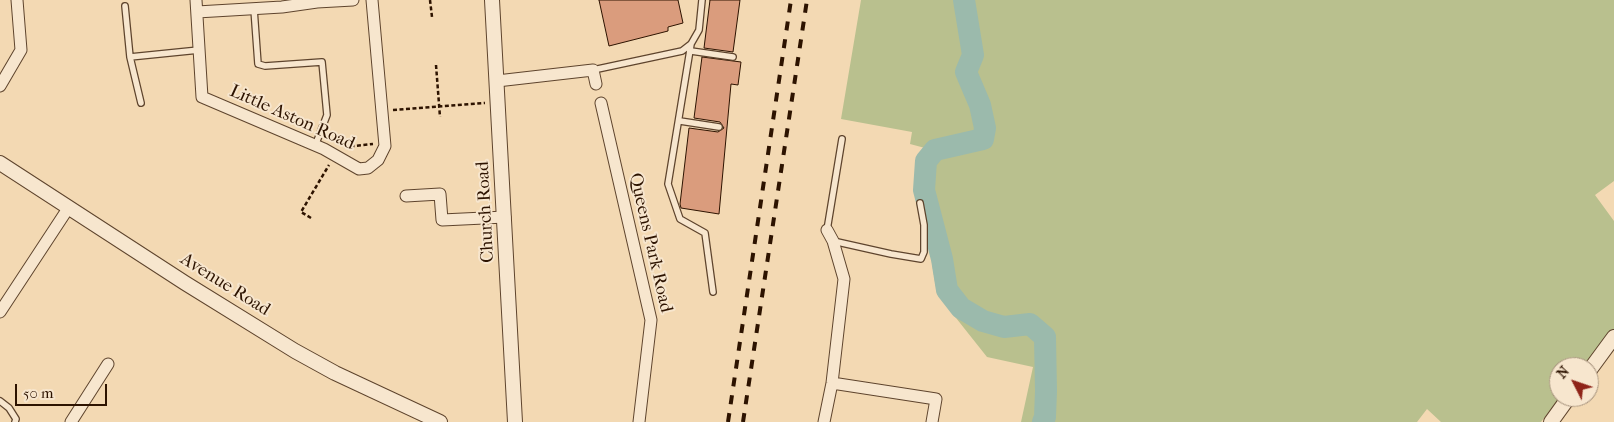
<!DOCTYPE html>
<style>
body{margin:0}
#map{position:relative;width:1614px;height:422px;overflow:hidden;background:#f3d9b3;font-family:"IM FELL French Canon",serif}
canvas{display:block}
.north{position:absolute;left:1549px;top:357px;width:50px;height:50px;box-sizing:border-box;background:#f7e6ce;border:1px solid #a6927c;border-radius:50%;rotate:311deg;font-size:14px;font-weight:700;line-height:20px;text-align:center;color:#2d1300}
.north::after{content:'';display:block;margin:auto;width:18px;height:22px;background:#8f2418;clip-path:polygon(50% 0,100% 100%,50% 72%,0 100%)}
.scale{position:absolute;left:15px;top:384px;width:92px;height:22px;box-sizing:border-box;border:2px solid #2d1300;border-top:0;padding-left:6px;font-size:15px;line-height:18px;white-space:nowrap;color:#2d1300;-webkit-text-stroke:4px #f7e6ce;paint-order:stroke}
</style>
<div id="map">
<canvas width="1614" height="422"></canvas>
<div class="north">N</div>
<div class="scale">50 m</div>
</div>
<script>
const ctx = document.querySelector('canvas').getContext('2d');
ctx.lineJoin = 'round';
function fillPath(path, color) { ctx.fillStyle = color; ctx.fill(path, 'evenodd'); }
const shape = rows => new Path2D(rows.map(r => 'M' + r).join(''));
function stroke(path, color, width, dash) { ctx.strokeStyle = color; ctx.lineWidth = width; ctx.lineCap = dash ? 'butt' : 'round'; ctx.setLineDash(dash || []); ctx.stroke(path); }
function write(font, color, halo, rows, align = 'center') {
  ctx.font = font + ' "IM FELL French Canon",serif'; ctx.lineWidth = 4; ctx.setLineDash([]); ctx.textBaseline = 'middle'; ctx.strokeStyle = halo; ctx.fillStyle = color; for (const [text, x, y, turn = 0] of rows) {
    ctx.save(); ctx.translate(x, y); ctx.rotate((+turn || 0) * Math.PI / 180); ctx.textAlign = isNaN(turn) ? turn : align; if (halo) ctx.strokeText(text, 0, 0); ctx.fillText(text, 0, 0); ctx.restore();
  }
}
fillPath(shape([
 [861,0,1614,0,1614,181,1595,195,1614,221,1614,337,1596,350,1583,367,1559,367,1560,397,1541,422,1441,422,1427,409,1417,422,1021,422,1033,367,987,357,937,294,919,184,920,163,925,148,910,144,912,132,841,119]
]), '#b9c08e');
stroke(shape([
 [964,0,973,55,966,72,980,105,985,128,983,139,935,150,926,161,924,190,942,259,947,290,961,308,983,321,1004,327,1030,324,1045,337,1046,391,1045,417,1043,422]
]), '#9bbaac', 22);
const building = shape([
 [599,0,678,0,683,23,668,27,668,31,609,46,599,0],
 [710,0,740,0,733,52,704,48,710,0],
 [702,57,741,62,738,85,731,84,719,214,681,208,680,204,689,128,718,132,724,128,720,122,694,118,702,57]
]);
fillPath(building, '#da9c7d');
stroke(building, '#2d1300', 1);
const service = shape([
 [125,6,130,57,199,50],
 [254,9,258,64,265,66,322,62,327,115,315,146],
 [691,44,668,184,680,219,705,233,713,292],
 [691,51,733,57],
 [130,57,141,103],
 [593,70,682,51,691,44,699,30,702,0],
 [680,121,719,127],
 [827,230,842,139],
 [833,241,891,254,921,259,924,252,924,225,920,203],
 [0,401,9,408,16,419,15,422]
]);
const minor = shape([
 [196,0,202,97,324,149,359,169,368,168,378,160,385,146,372,0],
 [317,2,353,0],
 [197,12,282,7,317,2,317,0],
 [497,81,593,70,596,84],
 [0,86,21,50,17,0],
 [601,103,651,320,639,422],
 [406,196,440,194,442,220,505,217],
 [0,312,69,207],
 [832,383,936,399,932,422],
 [71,422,108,364],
 [824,422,832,383,844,279,833,241,827,230]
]);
const tertiary = shape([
 [492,0,515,422],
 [0,163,185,283,295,351,335,373,440,422],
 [1589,371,1614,337],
 [1551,422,1569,397]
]);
stroke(service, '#5e442d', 8);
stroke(minor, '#5e442d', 13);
stroke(tertiary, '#5e442d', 16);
stroke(shape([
 [430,0,432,17],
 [436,65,440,117],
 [393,110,485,103],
 [344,147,373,144],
 [311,218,301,212,329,165]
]), '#2d1300', 2.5, [4, 2.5]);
stroke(service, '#f7e6ce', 5.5);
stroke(minor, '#f7e6ce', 11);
stroke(tertiary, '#f7e6ce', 14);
stroke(shape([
 [728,422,791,0],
 [743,422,807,0]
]), '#2d1300', 4, [9, 9]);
write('18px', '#2d1300', '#f7e6ce', [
 ["Little Aston Road",292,118,24],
 ["Church Road",486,212,-93],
 ["Queens Park Road",650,243,77],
 ["Avenue Road",225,285,32]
]);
</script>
